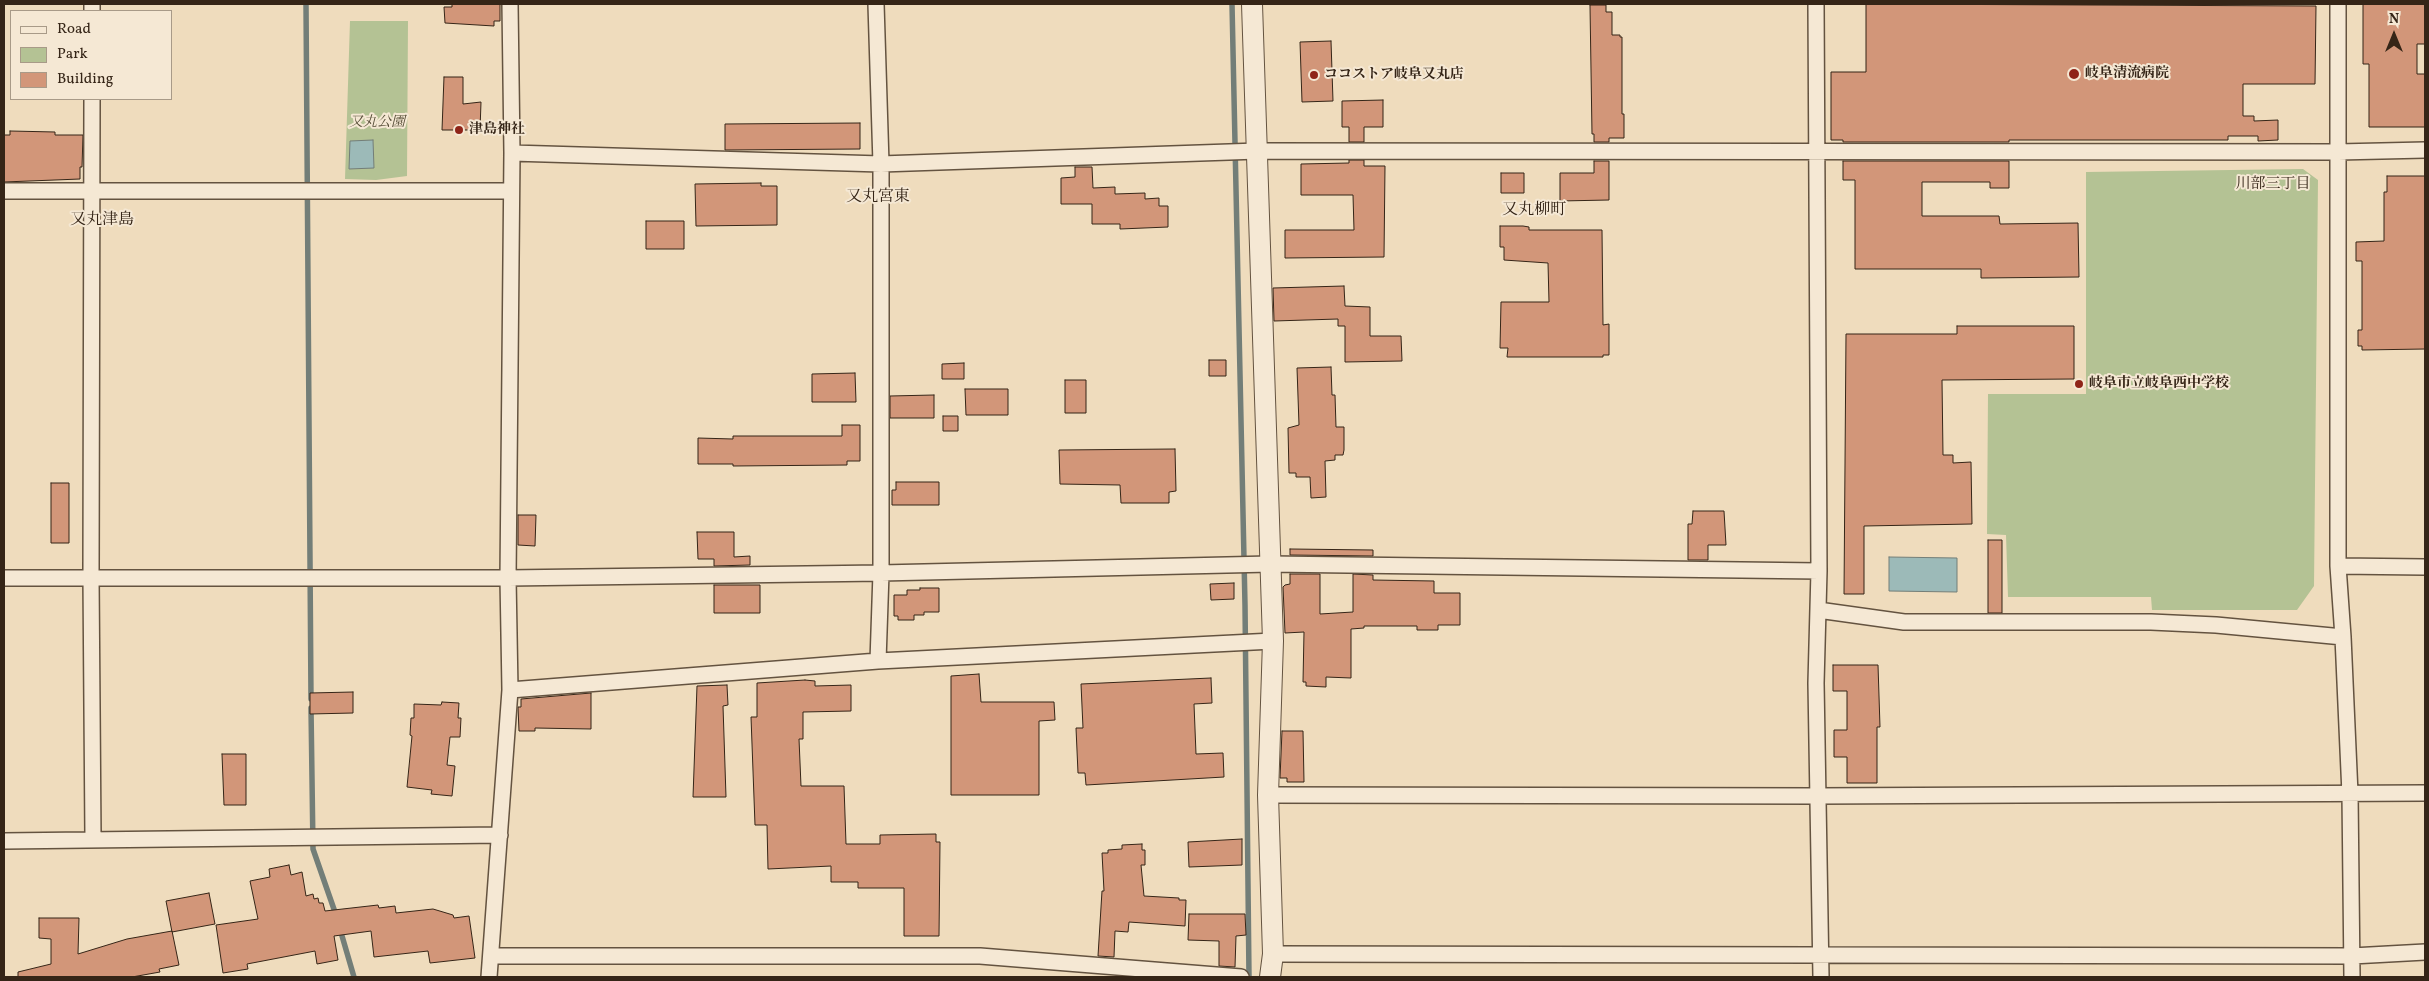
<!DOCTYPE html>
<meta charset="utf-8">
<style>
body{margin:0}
#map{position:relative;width:2429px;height:981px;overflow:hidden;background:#efdcbd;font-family:Vollkorn,serif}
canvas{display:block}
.frame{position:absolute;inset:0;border:5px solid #352517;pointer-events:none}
.legend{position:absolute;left:10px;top:10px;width:162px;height:90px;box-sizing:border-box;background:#f5e8d4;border:1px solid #a89a88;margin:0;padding:6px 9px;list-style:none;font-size:15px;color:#352517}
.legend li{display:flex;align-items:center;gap:10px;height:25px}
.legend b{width:25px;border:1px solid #a89a88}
.north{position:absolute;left:2369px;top:10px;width:50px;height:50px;-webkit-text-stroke:4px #f5e8d4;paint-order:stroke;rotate:0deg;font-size:14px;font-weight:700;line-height:20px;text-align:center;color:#352517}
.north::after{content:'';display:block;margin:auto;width:18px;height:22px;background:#352517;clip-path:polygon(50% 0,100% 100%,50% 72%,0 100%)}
</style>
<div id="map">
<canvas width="2429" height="981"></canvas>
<div class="frame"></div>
<ul class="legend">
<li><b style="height:6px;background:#f5e8d4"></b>Road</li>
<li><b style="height:14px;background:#b4c294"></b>Park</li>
<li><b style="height:14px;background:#d29679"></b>Building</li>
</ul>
<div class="north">N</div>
</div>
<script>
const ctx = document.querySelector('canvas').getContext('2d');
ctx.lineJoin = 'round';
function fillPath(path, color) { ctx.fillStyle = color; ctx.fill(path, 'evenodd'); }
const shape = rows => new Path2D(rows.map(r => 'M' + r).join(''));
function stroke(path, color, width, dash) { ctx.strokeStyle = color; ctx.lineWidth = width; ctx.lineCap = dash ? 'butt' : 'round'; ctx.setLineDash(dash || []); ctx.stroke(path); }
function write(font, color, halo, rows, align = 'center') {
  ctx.font = font + ' Vollkorn,"Noto Serif JP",serif'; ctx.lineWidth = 4; ctx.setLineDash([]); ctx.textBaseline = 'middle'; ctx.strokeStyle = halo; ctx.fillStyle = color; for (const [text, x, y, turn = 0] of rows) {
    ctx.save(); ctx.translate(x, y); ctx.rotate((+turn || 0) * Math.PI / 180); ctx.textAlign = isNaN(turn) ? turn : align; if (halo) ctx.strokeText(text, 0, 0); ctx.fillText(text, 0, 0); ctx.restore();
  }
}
fillPath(shape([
 [350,21,408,21,407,176,376,180,345,179],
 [2303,169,2318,180,2314,586,2297,610,2152,610,2151,597,2008,597,2006,535,1987,534,1988,394,2086,394,2086,172]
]), '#b4c294');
const water = shape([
 [373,140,374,168,349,169,350,141,373,140],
 [1889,557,1957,558,1957,592,1889,591,1889,557]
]);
fillPath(water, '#9cbab8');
stroke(water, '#737e78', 1);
stroke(shape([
 [306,4,311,699],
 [1232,4,1245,605,1249,977],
 [311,708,313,849,336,915],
 [340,929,354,977]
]), '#737e78', 5.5);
const building = shape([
 [452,4,500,4,500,21,494,21,494,26,445,23,444,7,452,7,452,4],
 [1866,4,2316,6,2315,84,2243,84,2243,116,2254,116,2254,121,2278,120,2278,140,2258,141,2258,136,2228,136,2228,140,2009,140,2009,142,1843,142,1843,140,1831,140,1831,72,1866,72,1866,4],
 [2363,4,2425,4,2425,44,2417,44,2417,74,2425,74,2425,127,2369,127,2369,64,2363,64,2363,4],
 [1590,5,1606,5,1606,12,1612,12,1612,35,1620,35,1620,37,1622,37,1622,114,1624,114,1624,138,1609,138,1609,142,1594,142,1594,134,1592,134,1590,5],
 [1331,41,1333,101,1302,102,1300,42,1331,41],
 [444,77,463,77,463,104,481,102,480,130,442,130,444,77],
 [1383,100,1383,127,1364,127,1364,142,1349,142,1349,127,1342,127,1342,101,1383,100],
 [860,123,860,149,725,150,725,124,860,123],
 [10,131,55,132,55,135,83,135,82,167,80,167,80,179,4,182,4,135,10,135,10,131],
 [1349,160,1364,160,1364,166,1385,166,1384,257,1285,258,1285,230,1354,230,1353,195,1301,195,1301,164,1349,163,1349,160],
 [1594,161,1609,161,1609,200,1560,201,1560,173,1594,173,1594,161],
 [1843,161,2009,161,2009,188,1990,188,1990,182,1922,182,1922,216,1999,216,2000,224,2078,223,2079,277,1981,278,1981,269,1855,269,1855,180,1843,180,1843,161],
 [1075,167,1092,167,1093,188,1115,187,1115,194,1145,193,1145,199,1159,198,1159,206,1168,206,1168,227,1120,229,1120,224,1092,224,1092,204,1061,204,1061,178,1075,177,1075,167],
 [1501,173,1524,173,1524,193,1501,193,1501,173],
 [2387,176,2425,176,2425,349,2362,350,2362,346,2358,346,2358,330,2362,330,2362,261,2356,261,2356,242,2384,241,2384,192,2387,192,2387,176],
 [761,183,761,186,777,186,777,225,696,226,695,184,761,183],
 [646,221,684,221,684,249,646,249,646,221],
 [1500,226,1523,226,1529,227,1529,230,1602,230,1603,325,1609,324,1609,355,1603,355,1603,357,1507,357,1508,348,1500,348,1501,302,1549,302,1548,263,1504,260,1504,247,1500,247,1500,226],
 [1344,286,1345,306,1370,307,1370,336,1401,336,1402,361,1345,362,1345,326,1338,326,1338,319,1274,321,1273,288,1344,286],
 [1957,326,2074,326,2074,379,1942,380,1943,455,1953,455,1953,463,1971,462,1972,524,1864,526,1864,594,1844,594,1846,334,1957,334,1957,326],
 [1209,360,1226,360,1226,376,1209,376,1209,360],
 [964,363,964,379,942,379,942,364,964,363],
 [1331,367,1332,395,1335,395,1336,427,1344,427,1344,450,1343,455,1335,455,1335,460,1325,461,1326,497,1311,498,1310,477,1296,477,1296,473,1289,473,1288,428,1299,425,1297,368,1331,367],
 [855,373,856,402,812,402,812,374,855,373],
 [1065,380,1086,380,1086,413,1065,413,1065,380],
 [965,389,1008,389,1008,415,966,415,965,389],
 [934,395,934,418,890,418,890,396,934,395],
 [943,416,958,416,958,431,943,431,943,416],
 [842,425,860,425,860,461,847,461,847,465,733,466,733,464,698,464,698,438,733,439,733,436,842,436,842,425],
 [1175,449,1176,491,1169,492,1169,503,1121,503,1120,485,1060,484,1059,450,1175,449],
 [896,482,939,482,939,505,892,505,892,490,896,490,896,482],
 [51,483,69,483,69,543,51,543,51,483],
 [1693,511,1724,511,1726,545,1708,545,1708,560,1688,560,1688,524,1692,524,1693,511],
 [518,515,536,515,535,546,518,545,518,515],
 [697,532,734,532,734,557,750,556,750,565,714,566,714,559,698,559,697,532],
 [1988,540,2002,540,2002,613,1988,613,1988,540],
 [1290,549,1373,550,1373,556,1290,555,1290,549],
 [1290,574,1320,574,1320,614,1353,612,1353,574,1373,575,1373,580,1434,581,1434,593,1460,593,1460,625,1438,625,1438,630,1417,630,1417,626,1364,626,1364,628,1351,629,1351,678,1326,677,1326,687,1306,686,1306,682,1303,682,1304,632,1285,633,1283,587,1285,585,1290,584,1290,574],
 [1234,583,1234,599,1211,600,1210,584,1234,583],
 [714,585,760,585,760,613,714,613,714,585],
 [920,588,939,588,939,612,924,612,924,615,914,615,914,620,898,620,898,616,894,616,894,595,907,595,907,590,920,590,920,588],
 [1833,665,1878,665,1880,727,1877,727,1877,783,1847,783,1847,757,1834,757,1834,730,1847,730,1847,691,1833,691,1833,665],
 [979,674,981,702,1054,702,1055,720,1039,721,1039,795,951,795,951,676,979,674],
 [1211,678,1212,703,1194,704,1196,754,1223,753,1224,777,1086,785,1085,773,1078,773,1076,728,1083,728,1081,684,1211,678],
 [805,680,815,681,815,686,851,685,851,711,803,712,803,739,799,739,801,786,844,786,846,844,880,844,880,835,936,834,936,842,940,842,939,936,904,936,904,888,858,888,858,882,831,882,831,866,768,869,767,825,755,825,751,717,757,717,757,683,805,680],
 [727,685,728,705,723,706,726,797,693,797,697,686,727,685],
 [353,692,353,713,310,714,310,693,353,692],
 [591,693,591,729,535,728,535,731,519,731,518,707,521,707,521,699,591,693],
 [442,702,459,703,458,718,461,718,460,737,450,737,447,765,455,766,452,796,431,794,432,790,407,787,412,736,410,735,411,718,414,718,414,704,441,705,442,702],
 [1282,731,1303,731,1304,782,1287,782,1287,778,1280,778,1282,731],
 [222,754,246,754,246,805,224,805,222,754],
 [1242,839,1242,865,1189,867,1188,842,1242,839],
 [1142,844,1142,850,1145,850,1145,865,1141,865,1144,896,1179,898,1179,900,1186,900,1185,926,1129,922,1128,932,1115,931,1114,957,1098,956,1102,891,1104,891,1102,853,1108,853,1108,850,1122,849,1122,845,1142,844],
 [289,865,291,875,302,872,306,896,313,894,314,899,318,898,319,903,323,903,325,911,378,905,379,908,395,906,396,913,433,909,453,915,454,918,469,916,475,958,430,963,428,951,374,957,371,931,334,936,338,960,317,964,315,951,247,964,248,969,223,973,216,925,258,919,250,881,270,877,269,869,289,865],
 [209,893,215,924,172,932,166,901,209,893],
 [1189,914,1245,914,1246,935,1236,936,1235,967,1219,966,1219,941,1188,940,1189,914],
 [39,918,79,918,78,954,127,939,172,931,179,965,159,969,160,972,132,977,18,977,18,972,51,964,51,939,39,938,39,918]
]);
fillPath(building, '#d29679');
stroke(building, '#352517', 1);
const minor = shape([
 [92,4,92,11],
 [876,4,881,164,881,573,878,661],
 [1816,4,1819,571,1816,683,1821,977],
 [2338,4,2338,566,2343,637,2350,794,2352,977],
 [92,99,91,577,93,839],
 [512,153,881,164,1258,151,2338,152,2425,150],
 [4,191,510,191],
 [2338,566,2425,567],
 [4,578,508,578,881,573,1270,564,1819,571],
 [1818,610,1904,622,2151,622,2216,625,2343,637],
 [510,690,878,661,1273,641],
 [1268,795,1818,796,2425,793],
 [4,841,500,835],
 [1273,954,2352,956,2425,952],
 [491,956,980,956,1241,977],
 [489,977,510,690,508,578,512,153,510,4]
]);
const tertiary = shape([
 [1252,4,1273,641,1268,795,1273,954,1270,977]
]);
stroke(minor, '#645340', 18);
stroke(tertiary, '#645340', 22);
stroke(minor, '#f5e8d4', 15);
stroke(tertiary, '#f5e8d4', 20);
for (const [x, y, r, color] of [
 [2074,74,6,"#8f2418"],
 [1314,75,5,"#8f2418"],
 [459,130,5,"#8f2418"],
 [2079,384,5,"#8f2418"]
]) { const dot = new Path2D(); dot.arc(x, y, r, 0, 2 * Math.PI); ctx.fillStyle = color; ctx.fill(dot); stroke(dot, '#f5e8d4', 2); }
write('bold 14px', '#352517', '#f5e8d4', [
 ["岐阜清流病院",2085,74],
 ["ココストア岐阜又丸店",1324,75],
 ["津島神社",469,130],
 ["岐阜市立岐阜西中学校",2089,384]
], 'left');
write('italic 14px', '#554c36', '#f5e8d4', [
 ["又丸公園",377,123]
]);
write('15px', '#352517', '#f5e8d4', [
 ["川部三丁目",2273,185]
]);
write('16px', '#352517', '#f5e8d4', [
 ["又丸宮東",878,198],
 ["又丸柳町",1534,211],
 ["又丸津島",102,221]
]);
</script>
